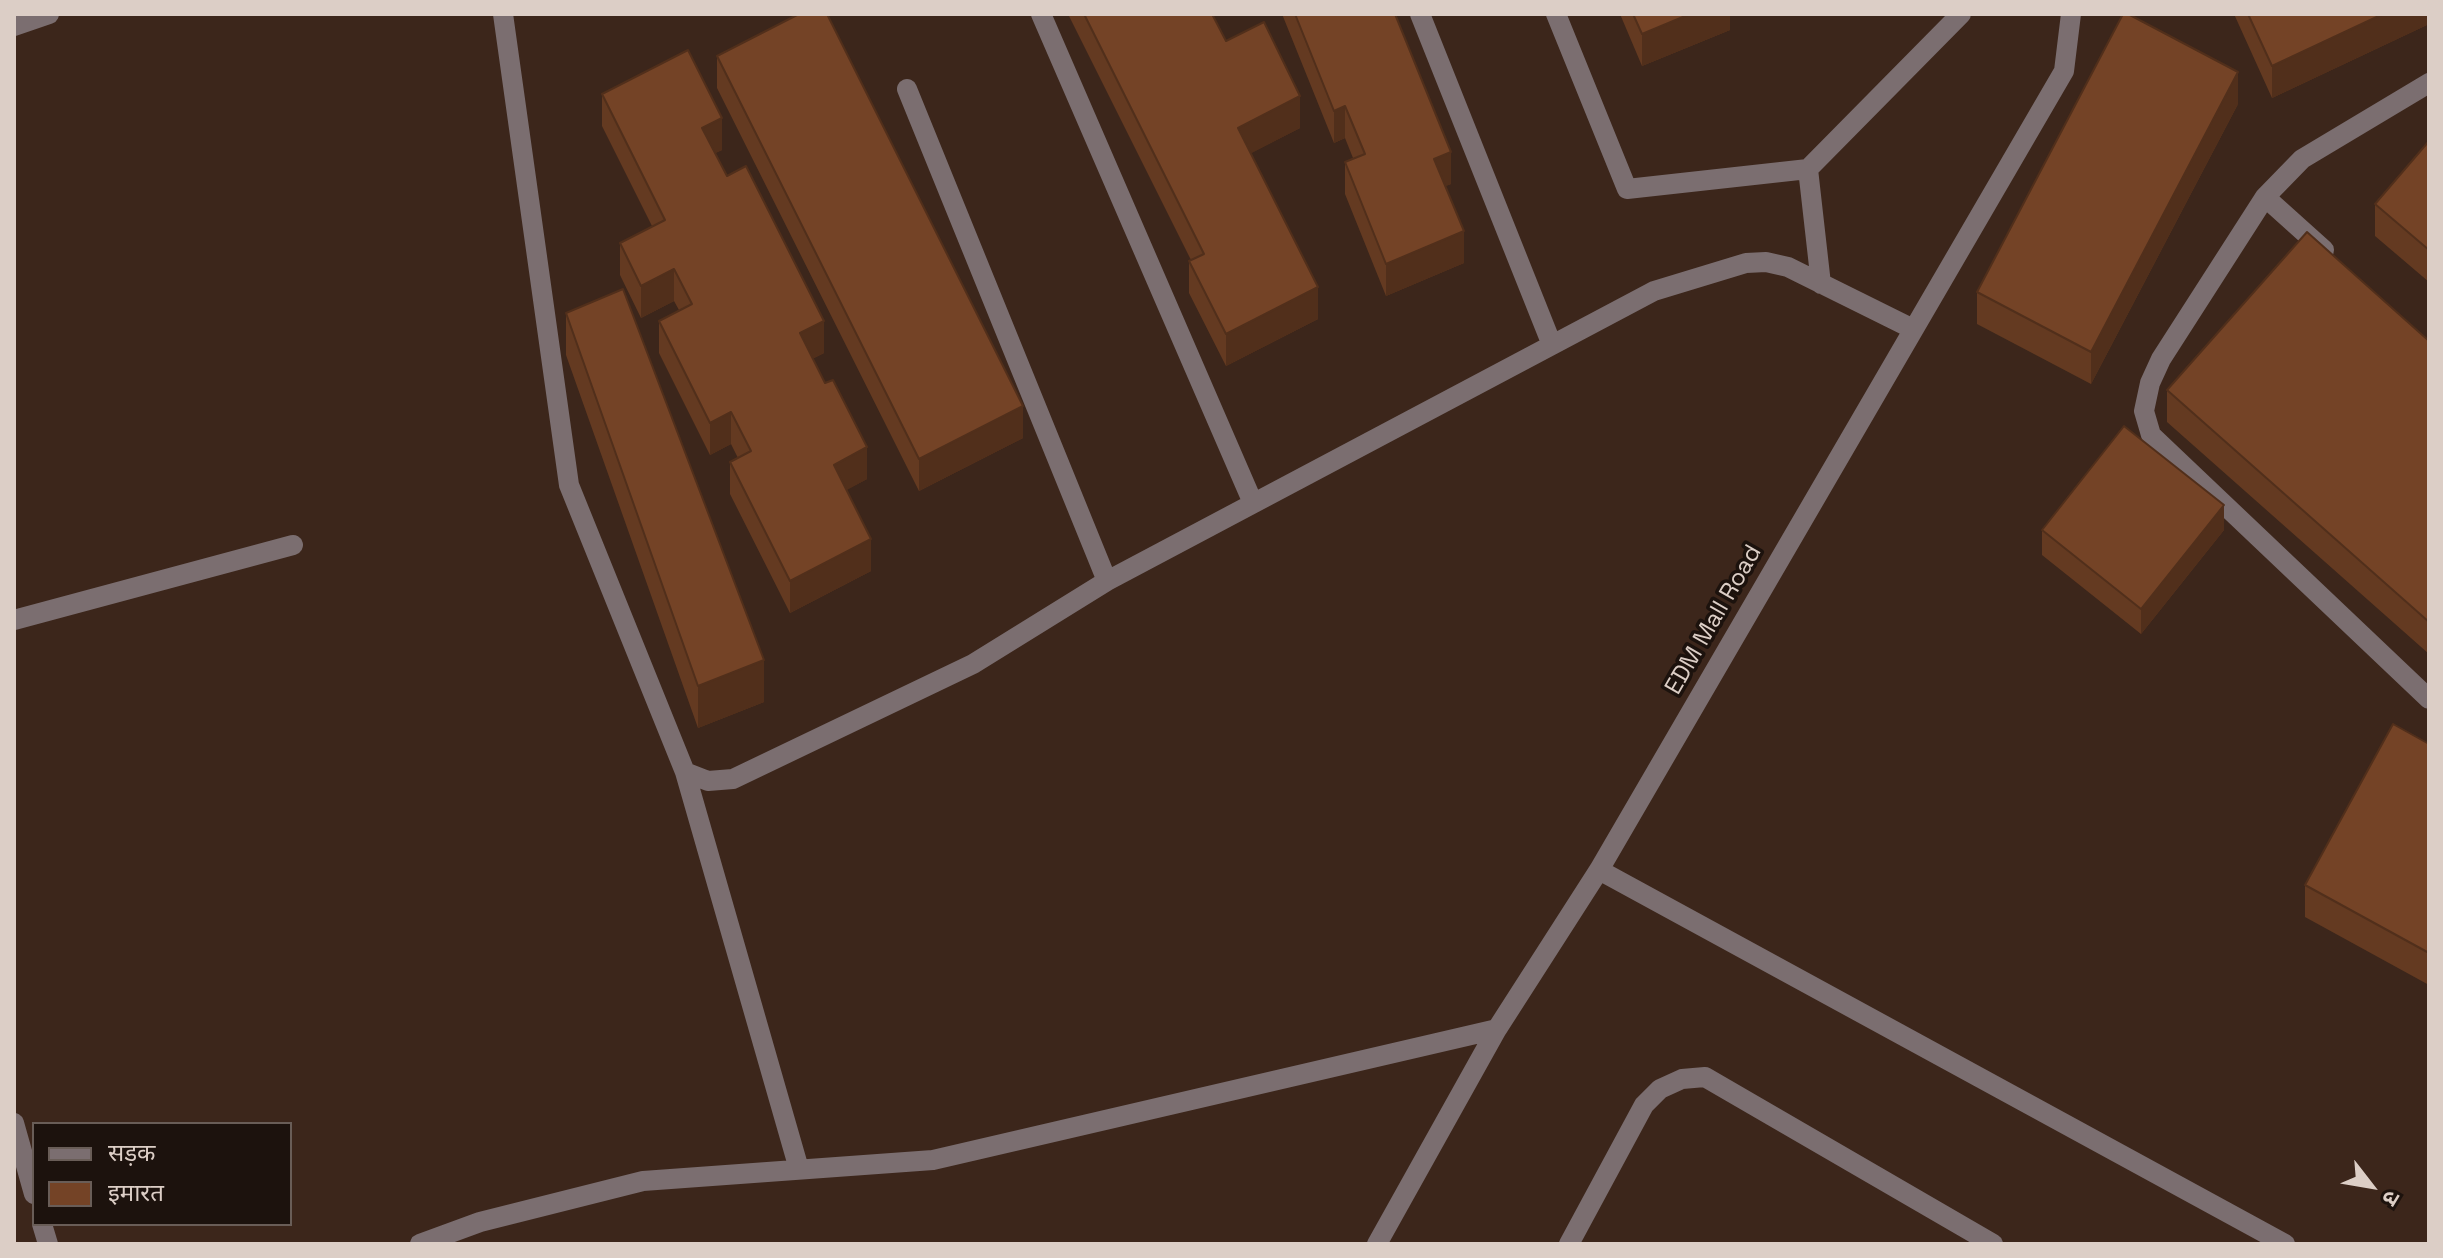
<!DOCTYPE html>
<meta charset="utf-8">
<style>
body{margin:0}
#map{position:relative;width:2443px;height:1258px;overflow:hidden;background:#3c261b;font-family:"Space Grotesk","Noto Sans Devanagari",sans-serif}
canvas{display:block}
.frame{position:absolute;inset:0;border:16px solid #dccec6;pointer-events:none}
.legend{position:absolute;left:32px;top:1122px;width:260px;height:104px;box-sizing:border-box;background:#1c120d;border:2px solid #695d57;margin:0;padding:10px 14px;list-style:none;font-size:24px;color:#dccec6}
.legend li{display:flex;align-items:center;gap:16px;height:40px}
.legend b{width:40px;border:2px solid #695d57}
.north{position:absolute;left:2331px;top:1146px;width:80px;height:80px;-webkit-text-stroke:6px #1c120d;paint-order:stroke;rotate:121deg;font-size:22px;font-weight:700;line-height:32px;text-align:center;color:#dccec6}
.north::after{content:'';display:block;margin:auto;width:28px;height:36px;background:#dccec6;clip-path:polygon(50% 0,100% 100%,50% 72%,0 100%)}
</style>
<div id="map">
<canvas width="2443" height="1258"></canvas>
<div class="frame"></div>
<ul class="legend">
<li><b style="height:10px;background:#7b6e70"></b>सड़क</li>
<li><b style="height:22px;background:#744326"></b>इमारत</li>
</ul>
<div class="north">उ</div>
</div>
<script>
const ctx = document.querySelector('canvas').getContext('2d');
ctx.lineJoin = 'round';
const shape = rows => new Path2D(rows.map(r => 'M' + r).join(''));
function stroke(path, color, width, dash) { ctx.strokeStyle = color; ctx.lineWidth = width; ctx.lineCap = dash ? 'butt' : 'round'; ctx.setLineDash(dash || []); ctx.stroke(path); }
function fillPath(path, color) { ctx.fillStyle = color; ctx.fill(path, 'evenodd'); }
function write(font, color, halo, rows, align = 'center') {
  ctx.font = font + ' "Space Grotesk",sans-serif'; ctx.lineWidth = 7; ctx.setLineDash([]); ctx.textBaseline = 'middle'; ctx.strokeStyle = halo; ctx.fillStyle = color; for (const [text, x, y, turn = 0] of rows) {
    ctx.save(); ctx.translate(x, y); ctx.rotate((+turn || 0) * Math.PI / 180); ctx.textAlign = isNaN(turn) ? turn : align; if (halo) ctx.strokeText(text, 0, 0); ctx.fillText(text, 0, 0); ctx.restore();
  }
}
stroke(shape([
 [503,14,569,485,685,772,708,781,733,779,973,664,1107,581,1654,291,1746,263,1766,262,1788,267,1913,329],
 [1041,14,1253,503],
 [1420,14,1552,345],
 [1556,14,1627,189,1808,169,1961,14],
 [14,26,49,14],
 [2429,83,2302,159,2265,197,2161,359,2150,383,2144,411,2151,435,2429,699],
 [907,89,1107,581],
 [1808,169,1821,284],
 [2265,197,2324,250],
 [14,620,293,545],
 [685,772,799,1169],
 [1599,870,2285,1244],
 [14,1123,34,1194],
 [42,1224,48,1244],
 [420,1244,480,1222,643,1181,933,1160,1497,1029],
 [1377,1244,1497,1029,1599,870,2064,71,2071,14],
 [1569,1244,1644,1105,1660,1089,1682,1079,1705,1077,1993,1244]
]), '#7b6e70', 20);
fillPath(shape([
 [1068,14,1212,14,1226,41,1300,128,1251,153,1318,319,1226,366,1189,293,1189,261,1191,260],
 [1282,14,1395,14,1451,184,1445,186,1464,263,1386,296,1345,194,1345,162,1353,158,1345,138,1334,143],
 [1620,14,1730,14,1730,30,1642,66],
 [2234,14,2429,14,2429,24,2272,98],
 [717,56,1023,438,919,491,717,88],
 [602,94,722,150,715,153,824,353,812,359,867,479,846,490,871,571,790,613,730,494,730,462,738,458,731,444,710,455,659,353,659,321,679,310,674,301,641,318,620,275,620,243,652,226,602,126],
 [2238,104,2091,384,1977,324,1977,292],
 [2429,141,2429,282,2375,236,2375,204],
 [566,313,764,702,698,728,566,355],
 [2429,341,2429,654,2167,422,2167,390],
 [2042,530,2224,530,2141,634,2042,555],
 [2429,744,2429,985,2305,917,2305,885]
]), '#643a21');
fillPath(shape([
 [1690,14,1730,14,1730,30,1642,66,1642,34],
 [2383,14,2429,14,2429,24,2272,98,2272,66],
 [2238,72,2238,104,2091,384,2091,352],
 [1300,96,1300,128,1238,160,1238,128],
 [1345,106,1345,138,1334,143,1334,111],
 [722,118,722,150,702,160,702,128],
 [1451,152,1451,184,1434,191,1434,159],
 [1464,231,1464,263,1386,296,1386,264],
 [674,269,674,301,641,318,641,286],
 [1318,287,1318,319,1226,366,1226,334],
 [824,321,824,353,800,365,800,333],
 [1023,406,1023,438,919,491,919,459],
 [731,412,731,444,710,455,710,423],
 [867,447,867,479,834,497,834,465],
 [2224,505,2224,530,2141,634,2141,609],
 [871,539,871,571,790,613,790,581],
 [764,660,764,702,698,728,698,686]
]), '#512f1b');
const building = shape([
 [799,14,827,14,1023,406,919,459,717,56,799,14],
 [1084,14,1212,14,1226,41,1264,22,1300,96,1238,128,1318,287,1226,334,1189,261,1204,254,1084,14],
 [1295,14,1395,14,1451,152,1434,159,1464,231,1386,264,1345,162,1365,154,1345,106,1334,111,1295,14],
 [1633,14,1690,14,1642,34,1633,14],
 [2123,14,2128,14,2238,72,2091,352,1977,292,2123,14],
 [2248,14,2383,14,2272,66,2248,14],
 [688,50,722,118,702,128,727,176,746,166,824,321,800,333,825,383,833,380,867,447,834,465,871,539,790,581,730,462,751,451,731,412,710,423,659,321,692,304,674,269,641,286,620,243,665,220,602,94,688,50],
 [2429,141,2429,250,2375,204,2429,141],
 [2307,232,2429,341,2429,622,2167,390,2307,232],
 [623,289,764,660,698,686,566,313,623,289],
 [2124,426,2224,505,2141,609,2042,530,2124,426],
 [2393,724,2429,744,2429,953,2305,885,2393,724]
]);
fillPath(building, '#744326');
stroke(building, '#512f1b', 2);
write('24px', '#dccec6', '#1c120d', [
 ["EDM Mall Road",1714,620,-60]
]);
</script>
